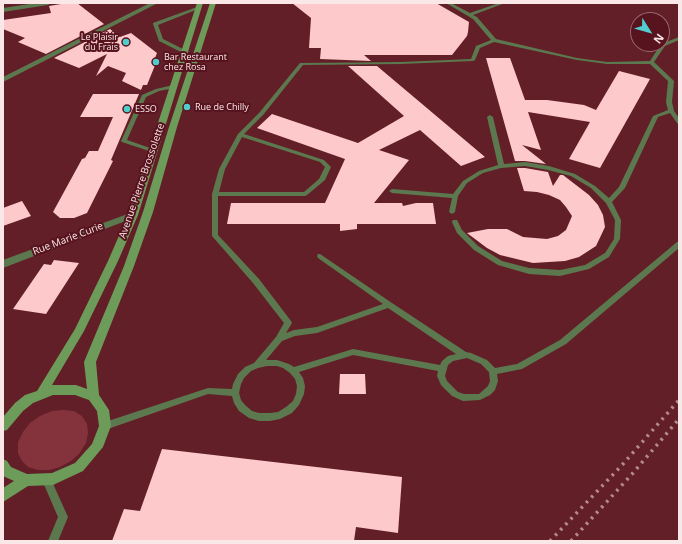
<!DOCTYPE html>
<style>
body{margin:0}
#map{position:relative;width:682px;height:544px;overflow:hidden;background:#631f27;font-family:"Open Sans",sans-serif}
canvas{display:block}
.frame{position:absolute;inset:0;border:4px solid #fae8e9;pointer-events:none}
.north{position:absolute;left:630px;top:12px;width:40px;height:40px;box-sizing:border-box;background:#57131e;border:1px solid #98686f;border-radius:50%;rotate:127deg;font-size:11px;font-weight:700;line-height:16px;text-align:center;color:#fae8e9}
.north::after{content:'';display:block;margin:auto;width:14px;height:18px;background:#52cdce;clip-path:polygon(50% 0,100% 100%,50% 72%,0 100%)}
</style>
<div id="map">
<canvas width="682" height="544"></canvas>
<div class="frame"></div>
<div class="north">N</div>
</div>
<script>
const ctx = document.querySelector('canvas').getContext('2d');
ctx.lineJoin = 'round';
function fillPath(path, color) { ctx.fillStyle = color; ctx.fill(path, 'evenodd'); }
const shape = rows => new Path2D(rows.map(r => 'M' + r).join(''));
function stroke(path, color, width, dash) { ctx.strokeStyle = color; ctx.lineWidth = width; ctx.lineCap = dash ? 'butt' : 'round'; ctx.setLineDash(dash || []); ctx.stroke(path); }
function write(font, color, halo, rows, align = 'center') {
  ctx.font = font + ' "Open Sans",sans-serif'; ctx.lineWidth = 4; ctx.setLineDash([]); ctx.textBaseline = 'middle'; ctx.strokeStyle = halo; ctx.fillStyle = color; for (const [text, x, y, turn = 0] of rows) {
    ctx.save(); ctx.translate(x, y); ctx.rotate((+turn || 0) * Math.PI / 180); ctx.textAlign = isNaN(turn) ? turn : align; if (halo) ctx.strokeText(text, 0, 0); ctx.fillText(text, 0, 0); ctx.restore();
  }
}
fillPath(shape([
 [63,410,74,411,82,416,87,424,88,433,86,443,79,454,71,461,60,467,49,470,38,470,28,467,22,461,18,453,18,442,23,432,30,423,40,416,52,411]
]), '#84333c');
fillPath(shape([
 [67,3,77,3,104,24,46,54,18,42,25,38,3,29,3,20,51,13,49,6],
 [292,3,436,3,469,22,468,32,467,36,452,55,364,55,371,61,320,59,321,48,309,48,311,18],
 [110,29,120,37,131,33,157,53,155,58,158,58,147,85,143,85,141,90,122,81,126,73,108,66,96,76,107,54,79,68,54,58],
 [486,58,510,58,525,100,547,100,584,105,596,110,619,71,650,79,600,168,569,159,590,122,528,112,541,150,522,145,546,164,525,161,515,161],
 [348,66,377,66,485,157,461,166,420,130,379,150,409,160,374,203,402,203,403,206,416,203,433,203,436,224,357,224,357,229,340,231,340,224,227,224,231,203,325,203,345,159,257,128,272,114,358,143,404,116],
 [93,94,139,94,111,160,113,161,87,213,74,218,60,218,53,212,82,159,85,158,89,151,98,151,113,117,80,117],
 [517,168,525,168,548,172,553,186,560,175,563,175,589,195,598,205,603,215,605,227,596,246,579,257,565,261,533,263,500,255,487,248,467,233,488,229,507,229,523,237,547,239,558,236,566,230,572,216,566,207,560,200,549,195,537,192,524,191],
 [22,201,31,216,3,226,3,208],
 [54,260,79,263,46,314,13,309,44,264,51,265],
 [340,374,365,374,366,394,339,394],
 [162,449,402,477,398,533,356,527,354,541,112,541,124,509,140,511]
]), '#fdc9cb');
fillPath(shape([
 [446,3,451,3,470,13,499,3,505,3,473,15,477,17,496,39,577,58,607,62,650,61,661,44,679,37,679,40,665,46,654,62,674,81,672,102,674,111,679,118,679,124,677,123,670,113,658,117,625,188,612,202,621,220,620,239,609,257,589,269,560,276,529,274,498,265,474,250,457,233,452,222,453,220,457,220,462,230,478,246,502,261,529,268,560,270,585,265,605,253,614,239,615,220,606,203,591,188,571,176,548,170,525,166,501,168,483,173,467,183,458,196,455,212,452,214,449,212,452,198,392,193,389,191,392,189,453,194,463,181,479,171,498,165,487,117,490,115,493,117,504,164,525,162,549,166,575,174,595,186,609,198,619,187,653,116,668,110,666,102,668,81,650,64,607,64,577,60,494,42,480,48,475,60,473,61,401,64,303,65,263,115,244,134,324,160,331,167,325,180,307,195,305,196,218,196,218,235,259,279,291,321,292,323,286,333,294,330,317,327,383,304,318,258,317,256,318,254,320,254,392,303,466,352,471,353,487,360,495,368,517,364,560,340,677,242,679,242,679,248,566,344,522,369,497,374,498,381,495,390,490,395,480,400,463,401,452,396,441,385,437,376,438,371,353,355,299,372,303,378,305,386,304,394,299,405,292,413,280,419,270,421,259,421,249,418,239,411,234,403,232,396,208,394,105,430,102,429,101,426,102,423,208,388,232,389,233,384,238,374,245,367,254,363,276,337,284,323,253,283,212,236,212,194,219,169,238,134,259,113,300,63,401,62,471,59,476,46,491,40,473,19,446,3],
 [242,137,320,162,325,167,319,179,304,192,219,192,225,169,242,137],
 [388,308,456,354,448,356,442,361,440,365,353,349,294,367,289,364,277,360,266,360,282,341,295,336,317,333,388,308],
 [467,358,481,364,489,372,490,381,488,386,479,394,464,394,458,392,447,381,445,376,448,365,453,361,467,358],
 [267,366,277,366,283,368,290,373,295,379,297,386,296,394,293,401,286,407,278,412,270,413,259,413,252,411,245,405,241,400,239,393,241,384,244,378,251,371,258,368,267,366],
 [197,7,201,8,158,25,163,39,187,51,187,53,183,53,159,41,153,24,153,23,197,7],
 [173,85,176,87,175,88,159,91,146,97,127,140,156,150,156,152,152,152,122,142,121,141,142,95,156,89,173,85],
 [47,476,50,477,68,517,58,541,48,541,58,517,42,480,44,477,47,476]
]), '#5c784f');
fillPath(shape([
 [150,3,158,3,3,82,3,77,150,3],
 [133,212,138,215,136,217,3,268,3,260,133,212]
]), '#5c784f');
fillPath(shape([
 [36,3,51,3,48,5,3,12,3,8,36,3]
]), '#5c784f');
fillPath(shape([
 [197,3,203,3,138,215,118,261,84,331,52,385,76,385,87,389,84,362,124,266,143,212,169,127,210,3,216,3,177,127,153,212,134,266,96,362,99,395,109,410,111,426,103,447,83,471,53,485,28,486,3,502,3,488,14,481,3,476,3,459,7,461,11,467,27,474,52,473,75,463,92,444,99,426,97,411,89,400,75,395,53,395,33,403,23,411,7,430,3,431,3,417,15,403,25,395,37,391,75,329,108,261,128,215,197,3]
]), '#6d9b59');
stroke(shape([
 [550,541,623,464,679,400],
 [571,541,633,473,679,419]
]), '#b38a8e', 3.5, [2.5, 5]);
for (const [x, y, r, color] of [
 [126,42,4,"#52cdce"],
 [156,62,4,"#52cdce"],
 [187,107,4,"#52cdce"],
 [127,109,4,"#52cdce"]
]) { const dot = new Path2D(); dot.arc(x, y, r, 0, 2 * Math.PI); ctx.fillStyle = color; ctx.fill(dot); stroke(dot, '#57131e', 1.5); }
write('9px', '#fae8e9', '#57131e', [
 ["Le Plaisir",118,37,"right"],
 ["du Frais",118,47,"right"],
 ["Bar Restaurant",164,57],
 ["chez Rosa",164,67],
 ["Rue de Chilly",195,107],
 ["ESSO",135,109]
], 'left');
write('10px', '#fae8e9', '#57131e', [
 ["Avenue Pierre Brossolette",142,181,-71],
 ["Rue Marie Curie",68,239,-21]
]);
</script>
